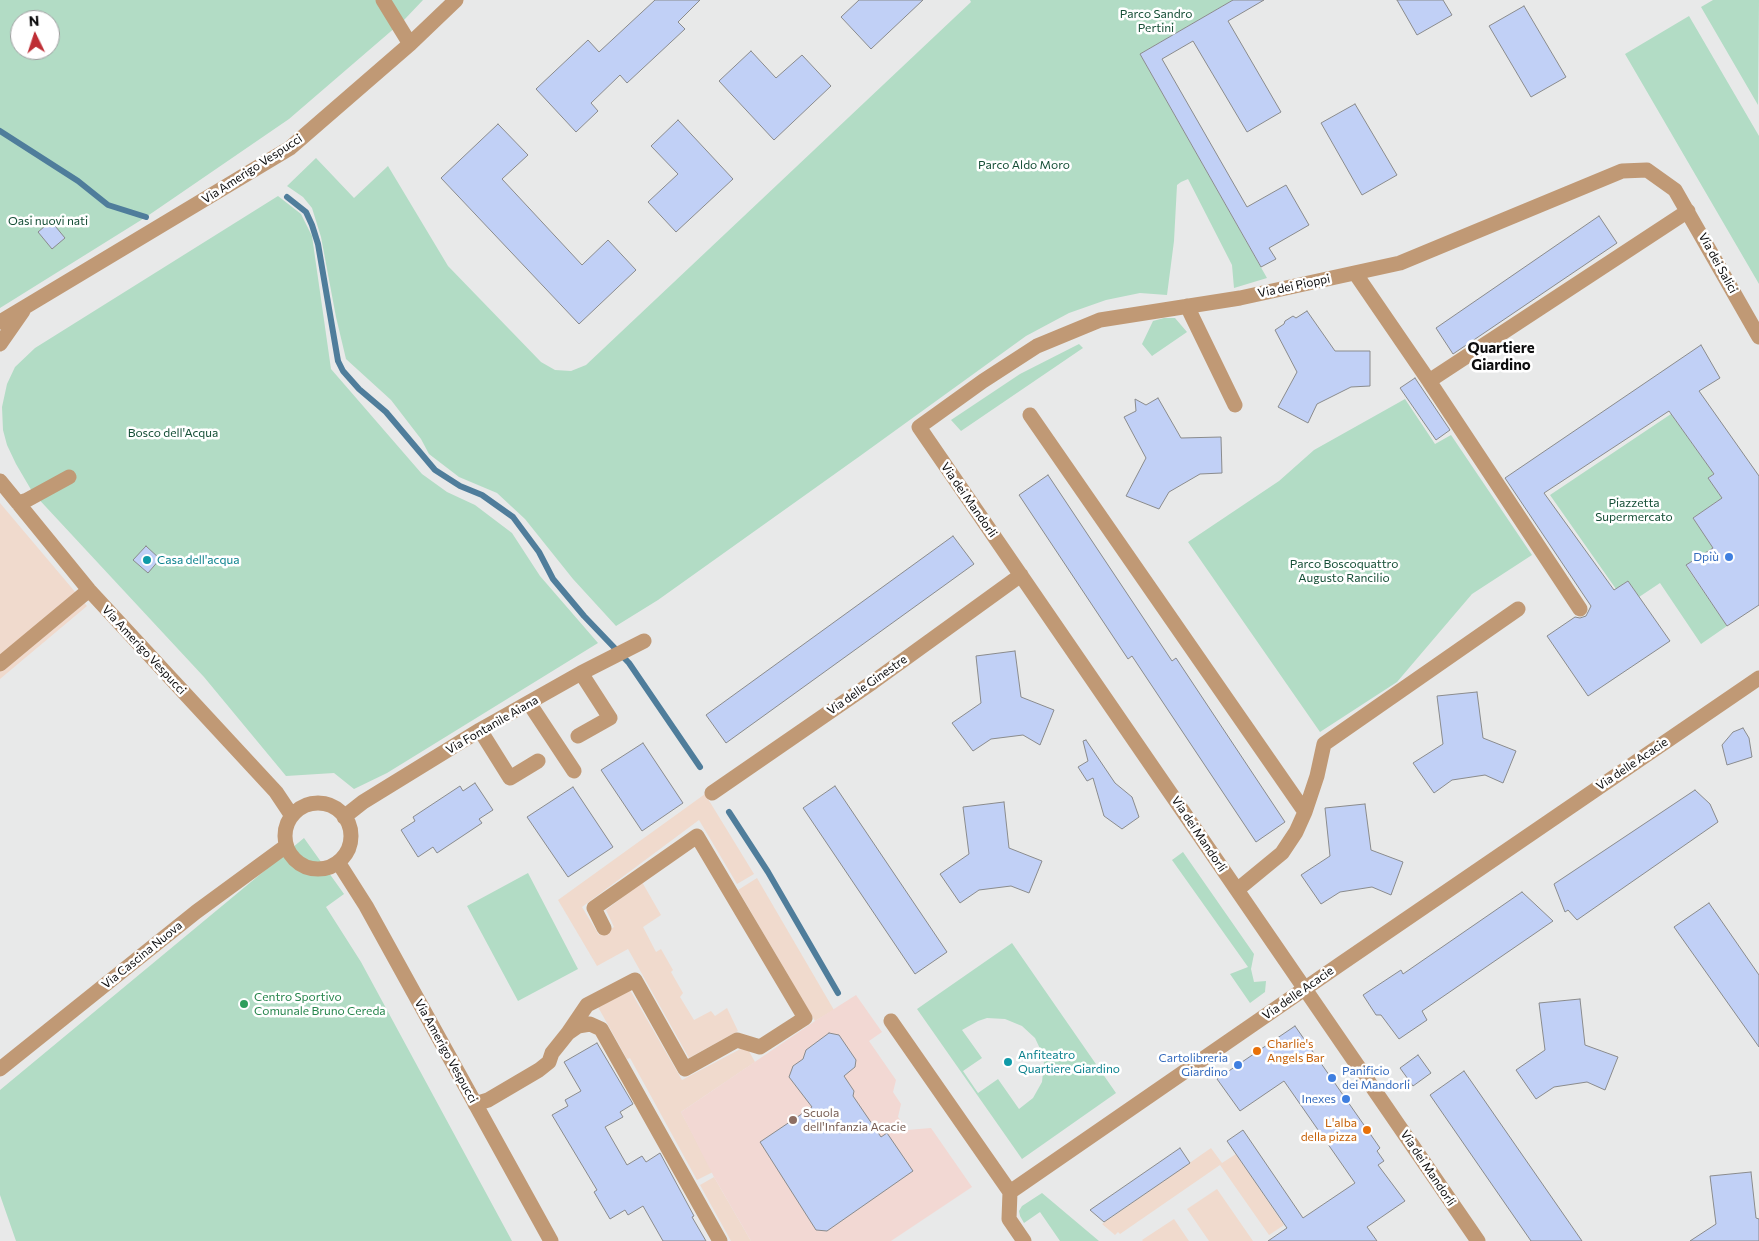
<!DOCTYPE html>
<meta charset="utf-8">
<style>
body{margin:0}
#map{position:relative;width:1759px;height:1241px;overflow:hidden;background:#e8e9e9;font-family:Commissioner,sans-serif}
canvas{display:block}
.north{position:absolute;left:10px;top:10px;width:50px;height:50px;box-sizing:border-box;background:#fff;border:1px solid #9e9e9f;border-radius:50%;rotate:356deg;font-size:14px;font-weight:700;line-height:20px;text-align:center;color:#0d0d0e}
.north::after{content:'';display:block;margin:auto;width:18px;height:22px;background:#be2e35;clip-path:polygon(50% 0,100% 100%,50% 72%,0 100%)}
</style>
<div id="map">
<canvas width="1759" height="1241"></canvas>
<div class="north">N</div>
</div>
<script>
const ctx = document.querySelector('canvas').getContext('2d');
ctx.lineJoin = 'round';
function fillPath(path, color) { ctx.fillStyle = color; ctx.fill(path, 'evenodd'); }
const shape = rows => new Path2D(rows.map(r => 'M' + r).join(''));
function stroke(path, color, width, dash) { ctx.strokeStyle = color; ctx.lineWidth = width; ctx.lineCap = dash ? 'butt' : 'round'; ctx.setLineDash(dash || []); ctx.stroke(path); }
function write(font, color, halo, rows, align = 'center') {
  ctx.font = font + ' Commissioner,sans-serif'; ctx.lineWidth = 5; ctx.setLineDash([]); ctx.textBaseline = 'middle'; ctx.strokeStyle = halo; ctx.fillStyle = color; for (const [text, x, y, turn = 0] of rows) {
    ctx.save(); ctx.translate(x, y); ctx.rotate((+turn || 0) * Math.PI / 180); ctx.textAlign = isNaN(turn) ? turn : align; if (halo) ctx.strokeText(text, 0, 0); ctx.fillText(text, 0, 0); ctx.restore();
  }
}
fillPath(shape([
 [0,503,87,606,0,679],
 [705,794,754,874,737,884,699,820,582,907,599,935,614,927,606,910,642,882,661,915,643,927,656,952,661,949,673,970,671,972,683,993,680,997,694,1020,711,1011,715,1016,727,1008,738,1031,689,1058,628,949,597,966,558,900],
 [757,878,834,1010,815,1021,738,890],
 [630,990,682,1080,746,1046,755,1062,681,1112,713,1172,697,1180,630,1058,627,1059,598,1007],
 [1211,1148,1222,1163,1236,1154,1284,1225,1269,1235,1220,1165,1120,1234,1118,1232,1115,1235,1102,1224],
 [714,1177,751,1241,731,1241,700,1185],
 [1217,1189,1253,1241,1209,1241,1187,1209],
 [1174,1219,1189,1241,1143,1241,1142,1240]
]), '#f0dacd');
fillPath(shape([
 [856,995,882,1032,869,1041,896,1080,893,1092,901,1104,898,1117,908,1130,931,1128,972,1187,891,1241,751,1241,714,1177,681,1112,815,1021]
]), '#f2d8d3');
fillPath(shape([
 [0,0,423,0,404,20,289,119,146,217,0,308],
 [20,20,50,20,50,50,20,50],
 [970,0,1233,0,1140,54,1267,278,1234,288,1232,265,1188,179,1181,182,1177,185,1174,241,1167,295,1140,293,1106,300,1069,313,1026,336,860,456,658,600,616,626,573,579,525,519,497,493,459,477,429,454,421,439,391,400,346,359,336,317,321,237,312,208,303,197,287,186,316,158,354,198,388,166,448,266,541,362,555,370,571,371,586,365,971,2],
 [1713,0,1759,0,1758,105,1701,7],
 [1689,16,1759,136,1759,284,1625,54],
 [278,196,301,214,312,236,331,369,422,474,447,492,475,505,512,533,540,576,598,643,387,773,354,789,334,773,286,776,204,677,33,493,16,464,7,445,3,430,2,407,7,384,15,367,35,348],
 [1164,318,1175,318,1187,332,1152,356,1142,344,1153,321],
 [1079,344,1083,348,961,431,951,420,1020,374],
 [1405,399,1435,444,1451,435,1532,555,1472,594,1397,682,1320,732,1188,542,1279,481,1314,450],
 [1671,414,1714,474,1708,478,1722,498,1693,518,1713,548,1686,566,1727,626,1701,644,1660,583,1639,597,1628,581,1616,589,1550,495],
 [304,838,344,894,326,907,361,962,512,1241,16,1241,0,1195,0,1090],
 [1183,852,1254,954,1251,969,1254,982,1266,981,1265,992,1250,1003,1230,974,1248,967,1172,860],
 [528,873,578,969,518,1001,467,906],
 [1012,943,1116,1093,1022,1159,917,1009],
 [987,1018,1005,1019,1022,1026,1035,1038,1043,1055,1044,1064,1042,1082,1033,1098,1019,1109,998,1079,978,1093,963,1071,982,1058,962,1030,978,1021],
 [1042,1193,1099,1241,1060,1241,1040,1212,1024,1223,1020,1216,1019,1211,1022,1206]
]), '#b2dcc5');
stroke(shape([
 [0,131,78,181,108,205,146,217],
 [287,197,306,212,312,225,318,244,338,361,343,371,359,389,386,412,435,470,460,486,482,495,513,517,539,552,553,579,584,616,629,663,700,767],
 [729,812,768,872,838,993]
]), '#4f7d9b', 6);
const building = shape([
 [655,0,700,0,678,22,685,29,627,83,620,75,591,103,598,111,576,132,536,89,588,40,599,52,655,0],
 [859,0,923,0,871,49,841,17,859,0],
 [1233,0,1264,0,1228,21,1281,112,1247,132,1193,41,1162,59,1247,207,1286,185,1309,225,1269,248,1276,259,1261,267,1140,54,1233,0],
 [1397,0,1443,0,1452,15,1417,35,1397,0],
 [1524,6,1566,77,1531,97,1489,26,1524,6],
 [751,51,776,78,802,55,831,86,774,140,719,81,751,51],
 [1355,104,1397,175,1362,195,1321,123,1355,104],
 [678,120,733,179,676,232,648,202,678,174,651,146,678,120],
 [498,124,528,155,502,179,582,265,608,240,636,270,579,324,441,178,498,124],
 [1599,216,1617,243,1453,354,1436,328,1599,216],
 [51,221,65,238,52,249,38,232,51,221],
 [1307,311,1335,351,1370,351,1370,386,1351,387,1317,404,1308,423,1278,407,1297,372,1275,330,1284,324,1285,321,1293,316,1296,318,1307,311],
 [1701,345,1720,378,1699,391,1759,476,1759,605,1727,626,1686,565,1713,548,1693,518,1722,498,1708,478,1714,474,1669,411,1544,493,1614,590,1628,581,1670,641,1588,696,1547,636,1575,617,1580,618,1586,616,1591,606,1505,478,1701,345],
 [1415,378,1450,430,1436,440,1400,388,1415,378],
 [1158,398,1181,438,1221,437,1222,473,1200,474,1169,492,1159,509,1126,496,1146,458,1124,417,1136,411,1135,399,1146,405,1158,398],
 [1048,475,1172,661,1176,658,1285,822,1256,842,1132,656,1128,659,1019,495,1048,475],
 [953,536,974,564,726,743,706,715,953,536],
 [146,546,160,559,148,573,133,560,146,546],
 [1015,651,1021,697,1054,710,1040,745,1023,735,991,739,973,751,952,723,981,703,976,656,1015,651],
 [1477,692,1483,738,1516,751,1503,783,1485,775,1452,780,1434,793,1413,763,1443,744,1437,696,1477,692],
 [1743,728,1749,738,1752,757,1727,765,1722,745,1733,732,1743,728],
 [1086,740,1115,783,1132,797,1139,817,1122,829,1104,816,1093,778,1087,781,1078,767,1088,761,1083,741,1086,740],
 [643,743,683,803,642,831,601,770,643,743],
 [475,783,493,810,479,819,482,823,437,853,433,847,418,857,401,830,415,821,413,817,460,786,463,791,475,783],
 [835,786,947,952,915,974,803,808,835,786],
 [573,787,613,847,568,877,527,817,573,787],
 [1695,790,1710,804,1718,822,1577,920,1568,910,1565,912,1554,884,1695,790],
 [1004,802,1009,848,1042,861,1029,893,1011,886,979,890,960,903,940,874,969,854,963,807,1004,802],
 [1365,804,1371,850,1403,862,1391,895,1372,887,1340,892,1321,904,1301,875,1330,856,1325,808,1365,804],
 [1522,892,1553,921,1422,1011,1427,1020,1399,1039,1381,1015,1376,1015,1363,995,1401,970,1403,974,1522,892],
 [1709,903,1759,975,1759,1047,1674,927,1709,903],
 [1580,999,1585,1045,1618,1057,1605,1090,1587,1082,1554,1087,1536,1099,1516,1070,1545,1050,1539,1003,1580,999],
 [1295,1026,1380,1148,1377,1151,1384,1161,1378,1165,1405,1201,1367,1227,1377,1241,1268,1241,1287,1228,1227,1141,1243,1130,1303,1218,1355,1183,1284,1081,1240,1111,1217,1079,1295,1026],
 [829,1033,839,1035,856,1060,855,1067,844,1076,854,1091,853,1096,881,1137,887,1133,913,1171,827,1231,816,1230,760,1142,812,1107,789,1077,793,1066,803,1059,806,1050,829,1033],
 [597,1043,633,1104,620,1112,623,1117,605,1127,627,1165,642,1156,646,1162,660,1153,694,1216,692,1217,706,1241,663,1241,643,1206,628,1215,625,1210,610,1219,594,1192,597,1190,552,1115,568,1106,565,1100,581,1091,564,1062,597,1043],
 [1418,1055,1431,1073,1413,1086,1400,1068,1418,1055],
 [1464,1071,1582,1241,1531,1241,1430,1095,1464,1071],
 [1180,1148,1190,1163,1104,1222,1090,1210,1180,1148],
 [1751,1172,1756,1218,1759,1219,1759,1241,1690,1241,1716,1224,1710,1176,1751,1172]
]);
fillPath(building, '#c1d0f6');
stroke(building, '#8a8b8c', 1);
stroke(shape([
 [383,0,410,44],
 [1355,273,1429,381],
 [1187,306,1235,405],
 [0,322,290,148,410,44,456,0],
 [0,344,23,311],
 [1030,415,1305,812],
 [0,481,89,590,276,792,292,816],
 [18,503,27,500,69,477],
 [1580,609,1429,381,1688,211],
 [0,664,89,590],
 [529,703,574,771],
 [480,730,510,778,538,761],
 [578,736,610,718,581,673],
 [712,793,873,682,1021,575],
 '285 836a33 33 0 1 1 66 0a33 33 0 1 1-66 0Z',
 [344,817,363,802,480,730,581,673,644,641],
 [338,862,366,906,551,1241],
 [1237,890,1282,853,1296,832,1305,812,1317,776,1324,744,1518,609],
 [891,1021,1010,1192],
 [568,1033,587,1005,635,980,685,1069,737,1040,760,1047,805,1018,697,836,594,908,604,928],
 [0,1069,196,912,286,846],
 [475,1104,488,1100,539,1070,549,1062,552,1053,568,1033,578,1026,590,1024,601,1029,720,1241],
 [1010,1192,1342,963,1759,678],
 [1010,1192,1009,1219,1024,1241],
 [1478,1241,919,427,983,381,1037,346,1100,320,1240,298,1400,263,1622,171,1647,170,1675,190,1759,337]
]), '#c09975', 15);
for (const [x, y, r, color] of [
 [1729,557,5,"#3f7fe0"],
 [147,560,5,"#0f9aa8"],
 [244,1004,5,"#2e9e5b"],
 [1257,1051,5,"#e8710a"],
 [1008,1062,5,"#0f9aa8"],
 [1238,1065,5,"#3f7fe0"],
 [1332,1078,5,"#3f7fe0"],
 [1346,1099,5,"#3f7fe0"],
 [793,1120,5,"#8d6e63"],
 [1367,1130,5,"#e8710a"]
]) { const dot = new Path2D(); dot.arc(x, y, r, 0, 2 * Math.PI); ctx.fillStyle = color; ctx.fill(dot); stroke(dot, '#fff', 2); }
write('12px', '#154e36', '#fff', [
 ["Parco Sandro",1156,14],
 ["Pertini",1156,28],
 ["Parco Aldo Moro",1024,165],
 ["Oasi nuovi nati",48,221],
 ["Bosco dell'Acqua",173,433],
 ["Piazzetta",1634,503],
 ["Supermercato",1634,517],
 ["Parco Boscoquattro",1344,564],
 ["Augusto Rancilio",1344,578]
]);
write('12px', '#0d0d0e', '#fff', [
 ["Via Amerigo Vespucci",252,169,-33],
 ["Via dei Salici",1718,263,61],
 ["Via dei Pioppi",1294,286,-12],
 ["Via dei Mandorli",969,500,55],
 ["Via Amerigo Vespucci",144,650,47],
 ["Via delle Ginestre",867,685,-35],
 ["Via Fontanile Aiana",492,725,-30],
 ["Via delle Acacie",1632,764,-34],
 ["Via dei Mandorli",1199,834,56],
 ["Via Cascina Nuova",142,955,-39],
 ["Via delle Acacie",1298,993,-35],
 ["Via Amerigo Vespucci",446,1051,61],
 ["Via dei Mandorli",1428,1168,56]
]);
write('12px', '#366cbe', '#fff', [
 ["Dpiù",1719,557],
 ["Cartolibreria",1228,1058],
 ["Giardino",1228,1072],
 ["Panificio",1342,1071,"left"],
 ["dei Mandorli",1342,1085,"left"],
 ["Inexes",1336,1099]
], 'right');
write('12px', '#0d838f', '#fff', [
 ["Casa dell'acqua",157,560],
 ["Anfiteatro",1018,1055],
 ["Quartiere Giardino",1018,1069]
], 'left');
write('12px', '#27864d', '#fff', [
 ["Centro Sportivo",254,997],
 ["Comunale Bruno Cereda",254,1011]
], 'left');
write('12px', '#c56008', '#fff', [
 ["Charlie's",1267,1044],
 ["Angels Bar",1267,1058],
 ["L'alba",1357,1123,"right"],
 ["della pizza",1357,1137,"right"]
], 'left');
write('12px', '#785e54', '#fff', [
 ["Scuola",803,1113],
 ["dell'Infanzia Acacie",803,1127]
], 'left');
write('bold 15px', '#0d0d0e', '#fff', [
 ["Quartiere",1501,348],
 ["Giardino",1501,365]
]);
</script>
